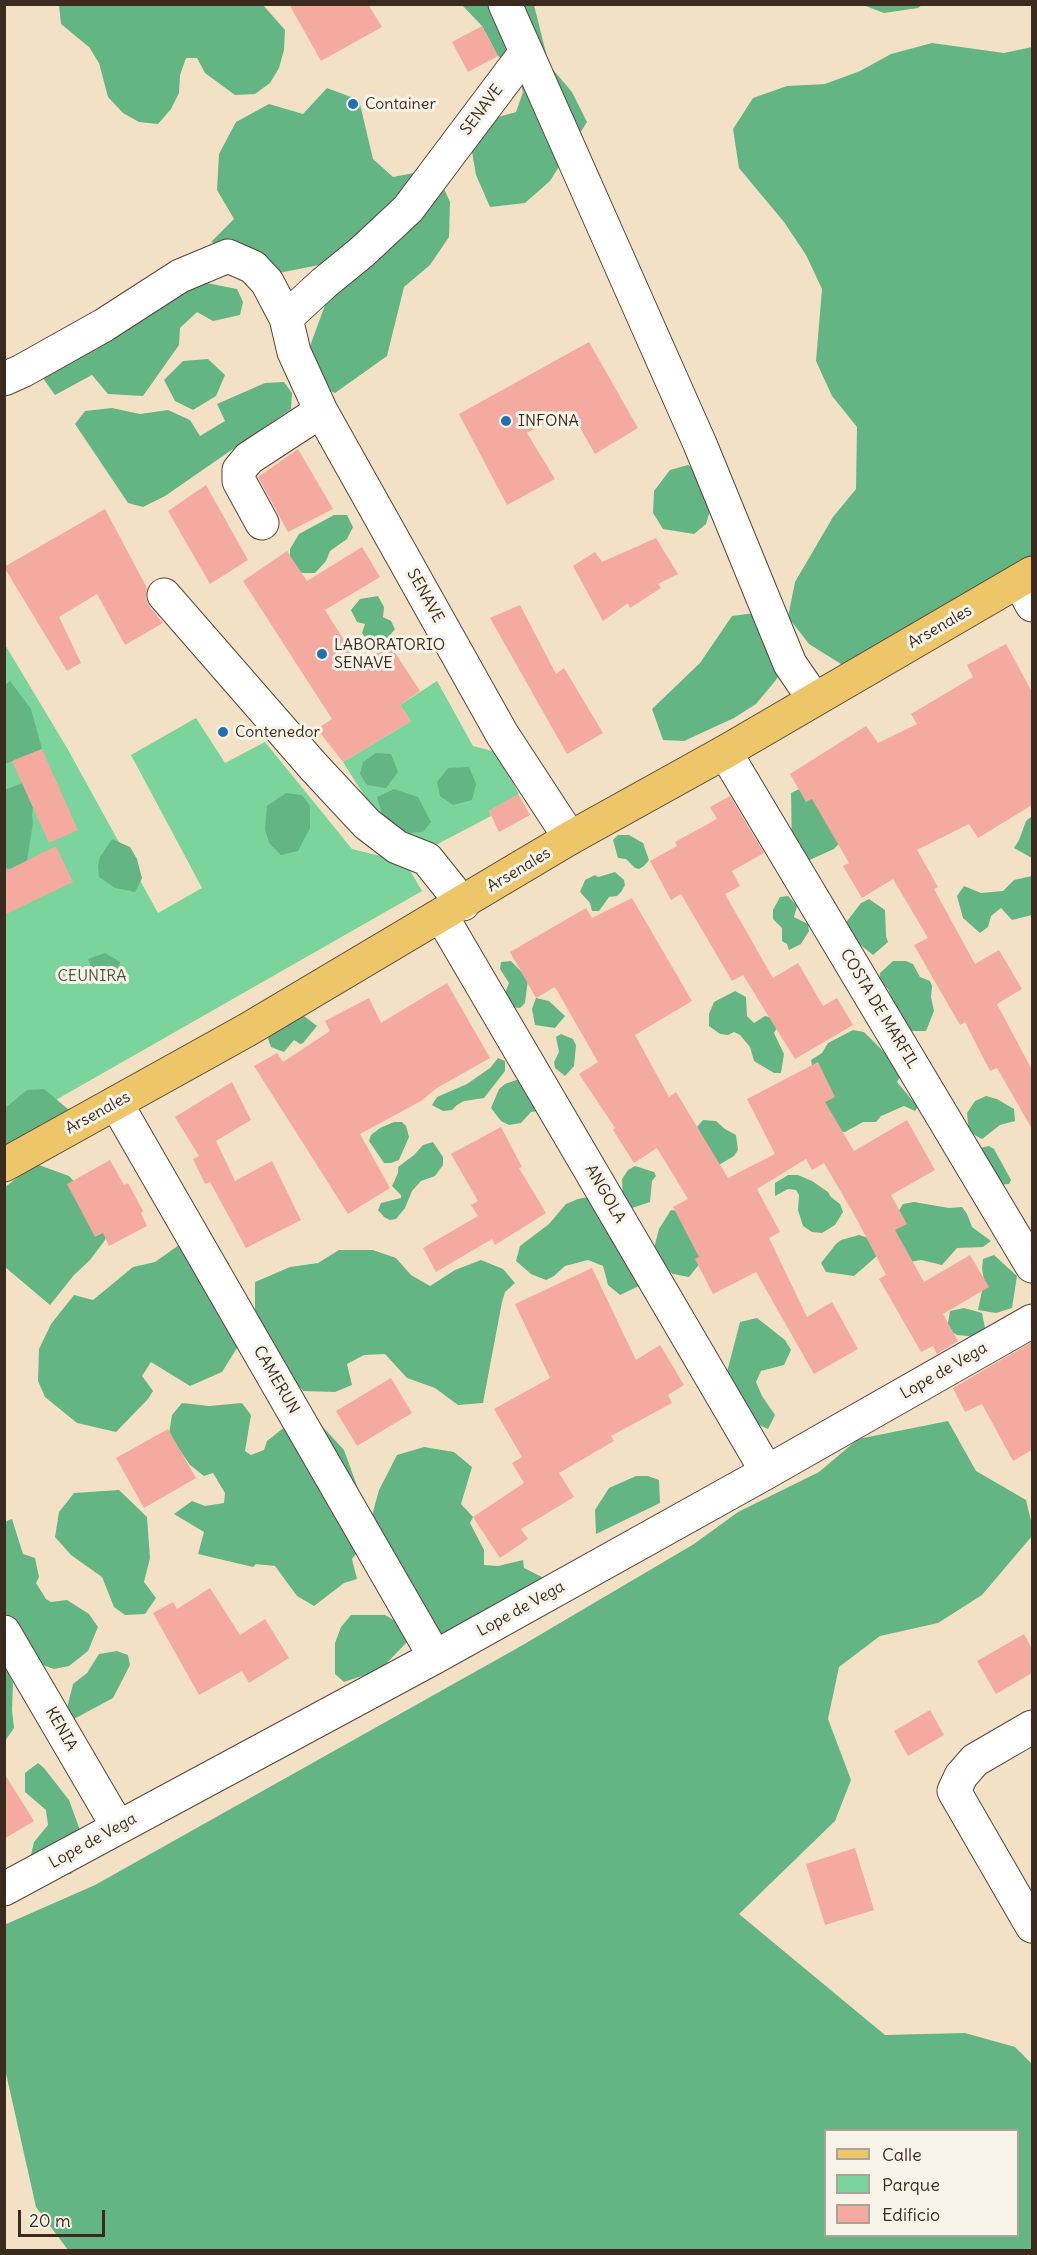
<!DOCTYPE html>
<style>
body{margin:0}
#map{position:relative;width:1037px;height:2255px;overflow:hidden;background:#f3e1c6;font-family:Delius,sans-serif}
canvas{display:block}
.frame{position:absolute;inset:0;border:6px solid #3b2a1e;pointer-events:none}
.legend{position:absolute;left:824px;top:2129px;width:195px;height:108px;box-sizing:border-box;background:#f7f3e8;border:2px solid #aca397;margin:0;padding:8px 10px;list-style:none;font-size:18px;color:#3b2a1e}
.legend li{display:flex;align-items:center;gap:12px;height:30px}
.legend b{width:30px;border:2px solid #aca397}
.scale{position:absolute;left:18px;top:2210px;width:87px;height:27px;box-sizing:border-box;border:3px solid #3b2a1e;border-top:0;padding-left:8px;font-size:18px;line-height:21px;white-space:nowrap;color:#3b2a1e;-webkit-text-stroke:4px #f7f3e8;paint-order:stroke}
</style>
<div id="map">
<canvas width="1037" height="2255"></canvas>
<div class="frame"></div>
<ul class="legend">
<li><b style="height:8px;background:#ecc669"></b>Calle</li>
<li><b style="height:16px;background:#7ad49b"></b>Parque</li>
<li><b style="height:16px;background:#f4aa9f"></b>Edificio</li>
</ul>
<div class="scale">20 m</div>
</div>
<script>
const ctx = document.querySelector('canvas').getContext('2d');
ctx.lineJoin = 'round';
function fillPath(path, color) { ctx.fillStyle = color; ctx.fill(path, 'evenodd'); }
const shape = rows => new Path2D(rows.map(r => 'M' + r).join(''));
function stroke(path, color, width, dash) { ctx.strokeStyle = color; ctx.lineWidth = width; ctx.lineCap = dash ? 'butt' : 'round'; ctx.setLineDash(dash || []); ctx.stroke(path); }
function write(font, color, halo, rows, align = 'center') {
  ctx.font = font + ' Delius,sans-serif'; ctx.lineWidth = 6; ctx.setLineDash([]); ctx.textBaseline = 'middle'; ctx.strokeStyle = halo; ctx.fillStyle = color; for (const [text, x, y, turn = 0] of rows) {
    ctx.save(); ctx.translate(x, y); ctx.rotate((+turn || 0) * Math.PI / 180); ctx.textAlign = isNaN(turn) ? turn : align; if (halo) ctx.strokeText(text, 0, 0); ctx.fillText(text, 0, 0); ctx.restore();
  }
}
fillPath(shape([
 [4,643,67,748,158,913,202,888,131,755,196,718,225,763,265,742,352,849,405,862,422,891,5,1129],
 [437,681,473,746,496,752,519,794,489,811,491,816,432,847,386,830,343,762,411,721,400,705]
]), '#7ad49b');
fillPath(shape([
 [59,5,263,5,285,30,284,50,279,68,270,83,255,94,235,95,205,73,197,58,186,58,180,75,179,93,171,109,158,124,139,122,123,113,108,97,99,63,89,47,61,24],
 [462,5,534,5,549,65,572,92,587,122,550,181,525,203,490,207,476,175,470,140,498,117,516,112,523,92,516,69,498,56,482,26],
 [863,5,922,5,918,8,884,13],
 [932,43,1004,53,1032,47,1032,568,911,648,841,664,809,644,788,617,795,582,833,517,856,489,857,427,832,396,816,361,822,289,806,255,784,222,739,168,733,129,753,98,787,86,825,84,860,71,891,54],
 [327,88,359,100,373,159,393,177,435,169,450,202,449,237,430,265,404,287,387,356,335,393,312,382,306,357,332,286,319,265,264,276,238,252,211,242,234,219,217,190,219,154,236,122,269,104,303,114],
 [192,280,237,289,243,302,240,315,213,321,197,312,180,328,179,345,143,396,108,394,92,375,55,395,40,374],
 [208,359,225,375,216,396,193,410,175,401,164,380,183,361],
 [284,382,292,393,291,409,165,496,143,507,128,503,75,424,85,411,112,408,140,414,168,410,190,420,200,436,225,421,217,404,265,383],
 [688,465,717,486,706,524,694,534,663,529,653,513,654,491,670,470],
 [334,515,347,515,353,527,347,539,330,551,326,561,315,573,302,573,290,564,290,549,299,534],
 [378,596,384,607,383,617,391,621,395,629,387,639,368,641,362,633,365,624,357,622,351,610,360,599],
 [755,613,782,669,776,680,756,704,734,718,684,741,663,740,652,709,700,663,732,616],
 [10,681,31,709,42,749,5,764,4,686],
 [376,753,391,754,398,772,386,788,367,785,360,774,363,762],
 [469,767,476,784,472,800,453,805,440,796,437,782,448,768],
 [23,783,35,789,32,815,33,823,27,860,13,871,5,867,4,790],
 [810,784,858,823,834,849,805,862,792,854,791,793],
 [394,789,418,797,431,822,423,832,411,833,393,828,382,815,377,797],
 [286,793,302,795,310,806,310,828,298,851,281,855,269,843,265,829,267,806],
 [1032,816,1032,858,1014,848,1019,840,1026,821],
 [618,835,629,835,643,843,649,860,644,866,639,869,635,868,626,859,618,858,613,840],
 [112,839,130,847,137,859,142,878,135,892,115,888,99,877,98,866,100,857],
 [615,872,624,880,625,885,621,892,617,896,609,897,599,911,592,911,590,903,580,892,585,880,595,875,598,877],
 [1032,876,1032,915,1012,920,1001,908,991,916,988,927,980,933,963,918,957,896,964,886,981,893,1003,891,1014,880],
 [788,896,797,906,794,917,808,924,809,931,801,944,789,950,787,944,782,941,782,928,773,919,773,910,780,897],
 [869,899,885,910,886,936,888,942,873,955,841,929,861,903],
 [105,953,120,962,118,978,96,980,88,959],
 [511,961,528,979,525,1003,520,1008,511,1007,505,993,509,983,500,969,501,962],
 [893,961,906,961,913,964,920,977,930,981,932,986,931,997,934,1011,926,1031,912,1031,892,1014,892,999,888,989,879,980,880,973],
 [735,991,746,997,747,1016,754,1023,765,1016,778,1020,780,1023,774,1033,784,1054,781,1073,774,1073,754,1061,750,1047,740,1035,734,1032,728,1035,720,1034,709,1026,709,1014,714,1002],
 [536,998,549,1001,565,1016,555,1028,535,1025,532,1009],
 [304,1016,317,1026,303,1043,300,1044,294,1040,284,1052,271,1047,268,1039,272,1031],
 [853,1030,864,1032,887,1055,892,1063,895,1065,900,1077,897,1082,918,1107,915,1111,904,1106,881,1116,876,1122,863,1122,845,1132,824,1130,811,1060,822,1053,828,1043],
 [561,1034,573,1039,576,1045,574,1066,565,1076,555,1068,554,1062,559,1052,556,1037],
 [498,1058,505,1061,505,1071,484,1098,464,1101,457,1105,452,1110,443,1111,432,1105,437,1097,467,1084,490,1068],
 [522,1078,544,1110,531,1112,521,1123,509,1125,501,1121,491,1108,499,1089,505,1084],
 [44,1089,75,1115,5,1178,5,1108,27,1090],
 [986,1096,997,1099,1014,1109,1015,1121,1000,1125,982,1139,969,1132,967,1113,975,1101],
 [703,1120,716,1121,725,1129,736,1135,738,1150,734,1156,717,1166,697,1127],
 [394,1122,402,1122,406,1126,409,1137,399,1160,391,1163,384,1163,369,1141,371,1135,380,1128],
 [433,1142,443,1157,443,1165,435,1176,421,1181,412,1191,405,1208,396,1219,390,1220,384,1217,378,1210,381,1203,401,1198,401,1195,392,1186,398,1173,398,1167,414,1155,423,1145],
 [989,1146,994,1149,1011,1180,1009,1184,998,1185,980,1148],
 [39,1165,69,1176,83,1191,109,1228,105,1240,90,1260,74,1275,50,1305,5,1267,4,1188,32,1166],
 [635,1166,654,1172,656,1176,652,1181,650,1202,632,1208,623,1199,622,1179,628,1170],
 [788,1175,798,1175,812,1181,828,1192,831,1197,840,1204,843,1212,835,1225,822,1233,812,1232,803,1226,798,1210,799,1195,796,1190,788,1189,775,1196,775,1183],
 [604,1194,641,1285,620,1295,608,1285,603,1266,588,1260,565,1266,554,1276,546,1280,531,1274,516,1261,520,1246,549,1224,566,1204,578,1199],
 [914,1202,949,1208,962,1207,967,1214,972,1227,991,1241,983,1247,957,1248,942,1265,921,1260,904,1263,897,1261,893,1220,903,1204],
 [671,1210,684,1212,709,1252,689,1277,673,1274,657,1263,654,1248,659,1229],
 [859,1235,875,1240,878,1255,854,1276,826,1272,821,1263,836,1244,841,1240],
 [204,1241,229,1263,240,1325,237,1348,222,1372,190,1386,151,1362,142,1376,153,1391,148,1399,116,1432,77,1423,45,1397,38,1381,39,1349,51,1324,74,1295,93,1300,133,1267,155,1262,179,1245],
 [339,1250,373,1250,396,1258,411,1275,430,1286,455,1270,481,1260,503,1269,515,1283,505,1292,502,1302,483,1403,458,1405,435,1388,407,1378,385,1354,364,1355,347,1364,352,1385,335,1392,304,1391,273,1365,260,1344,255,1308,255,1282,290,1267,318,1263],
 [994,1255,1017,1276,1012,1308,996,1313,978,1310,984,1281,982,1268,983,1259],
 [964,1308,982,1313,985,1328,978,1337,957,1335,947,1329,950,1311],
 [757,1318,785,1340,791,1350,784,1365,761,1371,756,1382,762,1396,775,1415,768,1429,755,1423,726,1376,740,1322],
 [182,1403,209,1406,242,1403,251,1415,245,1451,251,1455,264,1450,267,1441,296,1418,307,1417,321,1425,344,1450,361,1497,364,1544,352,1559,357,1579,344,1583,314,1606,297,1596,275,1566,256,1564,253,1567,198,1554,204,1532,174,1514,192,1501,205,1506,224,1503,225,1493,213,1473,204,1476,190,1465,169,1434,172,1415],
 [948,1421,976,1471,1026,1500,1032,1525,1032,1536,982,1595,938,1623,880,1636,839,1667,828,1719,851,1780,835,1821,739,1914,885,2035,965,2033,1015,2047,1032,2064,1032,2250,68,2250,36,2207,5,2069,4,1925,95,1885,521,1646,694,1544,738,1512,819,1472,858,1439],
 [826,2130,1018,2130,1018,2236,826,2236],
 [424,1447,454,1452,472,1467,461,1504,473,1517,470,1523,484,1550,484,1565,498,1566,523,1560,524,1568,542,1577,531,1603,453,1651,430,1630,368,1530,379,1490,397,1455],
 [636,1476,648,1476,659,1480,660,1503,596,1534,595,1510,609,1488],
 [119,1490,147,1517,150,1558,144,1582,156,1598,145,1614,125,1615,114,1607,102,1577,71,1555,55,1537,59,1512,74,1493],
 [12,1519,23,1554,35,1558,39,1577,36,1583,46,1599,51,1602,67,1600,89,1614,98,1627,88,1651,69,1666,54,1669,34,1662,5,1628,4,1522],
 [351,1615,385,1615,399,1623,409,1640,380,1670,344,1682,335,1674,335,1643,341,1627],
 [117,1651,128,1655,130,1665,113,1698,74,1719,66,1712,73,1684,87,1673,99,1654],
 [5,1665,13,1683,12,1710,14,1728,5,1741],
 [38,1763,44,1768,69,1800,85,1844,82,1861,71,1874,61,1875,30,1859,34,1842,48,1825,46,1810,25,1792,25,1773]
]), '#63b683');
fillPath(shape([
 [289,4,368,4,382,27,321,61],
 [482,26,498,56,468,72,452,42],
 [589,342,638,428,595,454,570,410,527,433,555,479,507,505,459,414],
 [298,449,333,509,288,532,258,477],
 [206,485,248,560,210,584,168,511],
 [105,509,147,588,146,598,150,607,163,623,125,645,97,594,59,617,81,663,67,671,4,567],
 [656,538,678,574,658,584,661,588,630,608,628,603,603,621,573,566,595,552,602,562],
 [362,547,380,577,325,610,359,664,390,645,420,691,400,705,411,721,343,762,317,729,332,719,243,581,287,551,307,581],
 [520,605,556,674,564,668,603,733,567,754,490,618],
 [1006,644,1032,692,1032,805,978,838,969,824,917,850,938,887,934,889,975,964,999,950,1022,989,997,1004,1032,1070,1032,1129,997,1068,990,1071,965,1022,960,1025,934,980,914,945,928,938,893,879,862,898,843,866,849,863,812,799,806,802,790,774,866,726,878,743,917,724,911,714,973,677,967,665],
 [42,749,78,830,49,843,12,761],
 [518,794,530,815,499,832,489,811],
 [730,796,764,853,732,871,740,886,725,894,773,978,798,963,823,1006,837,998,853,1025,795,1059,743,975,732,981,681,894,671,900,650,861,677,846,675,842,717,819,710,807],
 [56,846,73,882,4,915,4,872],
 [632,898,692,1001,635,1035,669,1097,676,1092,728,1178,775,1154,747,1099,818,1062,835,1097,825,1102,854,1151,907,1120,935,1170,891,1195,907,1224,895,1230,924,1282,970,1255,989,1287,943,1314,958,1341,937,1354,933,1346,921,1352,879,1279,886,1275,855,1216,824,1163,812,1170,806,1159,757,1189,780,1232,769,1238,807,1317,832,1302,858,1349,814,1374,756,1272,713,1294,695,1259,699,1257,673,1207,688,1199,657,1148,634,1163,613,1130,615,1128,579,1074,598,1062,555,987,536,998,510,952,586,908,592,918],
 [447,983,490,1058,437,1088,421,1101,360,1134,390,1188,348,1214,254,1066,277,1053,283,1062,330,1031,325,1021,369,998,381,1023],
 [232,1082,251,1120,216,1141,235,1181,272,1161,301,1220,246,1248,210,1182,205,1184,193,1159,199,1156,175,1117],
 [501,1127,522,1167,519,1168,546,1213,495,1245,492,1239,436,1272,423,1248,478,1216,471,1205,478,1201,451,1154],
 [110,1160,124,1185,128,1183,143,1211,141,1213,147,1226,109,1246,103,1233,95,1237,67,1184],
 [592,1268,636,1360,660,1345,684,1385,668,1395,672,1403,611,1436,614,1441,559,1473,574,1497,521,1529,528,1539,500,1558,473,1517,524,1483,512,1463,522,1457,494,1409,550,1378,515,1304],
 [1032,1342,1032,1450,1013,1461,982,1404,965,1412,953,1388],
 [391,1378,412,1413,357,1446,336,1411],
 [168,1429,196,1478,144,1508,116,1458],
 [210,1588,240,1635,265,1619,289,1658,249,1683,242,1671,199,1695,153,1613,173,1602,177,1609],
 [1024,1634,1032,1649,1032,1673,996,1694,977,1661],
 [930,1710,944,1735,908,1756,894,1731],
 [4,1773,34,1821,4,1839],
 [855,1848,874,1910,825,1925,806,1864]
]), '#f4aa9f');
const minor = shape([
 [505,4,700,444,790,664,814,699],
 [286,318,324,283,362,252,408,209,526,52],
 [4,379,22,371,104,325,180,276,228,256,253,267,267,282,286,318,294,352,321,411,502,734,570,838],
 [262,523,239,481,239,470,249,458,321,411],
 [1019,581,1032,605],
 [164,595,313,766,367,824,397,847,427,859,463,904],
 [725,752,1032,1266],
 [442,917,767,1472],
 [116,1103,435,1657],
 [4,1632,118,1827],
 [1032,1727,975,1760,961,1776,954,1791,1032,1926],
 [4,1889,435,1657,767,1472,1032,1321]
]);
const major = shape([
 [4,1165,247,1030,570,838,725,752,1032,573]
]);
stroke(minor, '#574537', 35);
stroke(major, '#574537', 35);
stroke(minor, '#fff', 33);
stroke(major, '#ecc669', 33);
for (const [x, y, r, color] of [
 [353,104,6,"#1f6fb2"],
 [506,421,6,"#1f6fb2"],
 [322,654,6,"#1f6fb2"],
 [223,732,6,"#1f6fb2"]
]) { const dot = new Path2D(); dot.arc(x, y, r, 0, 2 * Math.PI); ctx.fillStyle = color; ctx.fill(dot); stroke(dot, '#f7f3e8', 2); }
write('16px', '#3b2a1e', '#f7f3e8', [
 ["Container",365,104],
 ["INFONA",518,421],
 ["LABORATORIO",334,645],
 ["SENAVE",334,663],
 ["Contenedor",235,732]
], 'left');
write('16px', '#3b2a1e', '#f7f3e8', [
 ["SENAVE",482,110,-53],
 ["SENAVE",425,596,61],
 ["Arsenales",940,627,-30],
 ["Arsenales",519,870,-31],
 ["COSTA DE MARFIL",879,1009,59],
 ["Arsenales",98,1113,-29],
 ["ANGOLA",605,1194,60],
 ["Lope de Vega",944,1371,-30],
 ["CAMERUN",276,1380,60],
 ["Lope de Vega",521,1609,-29],
 ["KENIA",61,1729,60],
 ["Lope de Vega",93,1841,-29]
]);
write('16px', '#4b543d', '#f7f3e8', [
 ["CEUNIRA",92,976]
]);
</script>
